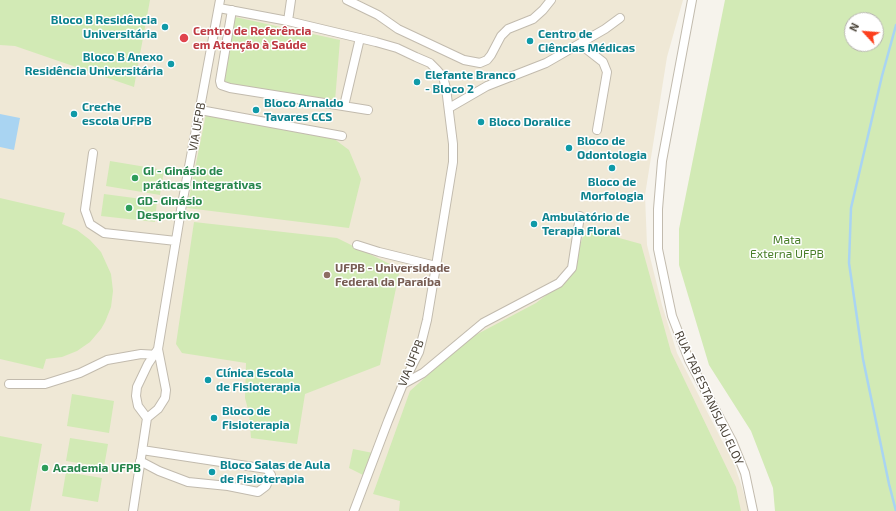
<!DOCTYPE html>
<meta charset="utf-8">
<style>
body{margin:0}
#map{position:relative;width:896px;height:511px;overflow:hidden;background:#f6f3ec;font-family:"Exo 2",sans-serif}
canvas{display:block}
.north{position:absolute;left:844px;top:12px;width:40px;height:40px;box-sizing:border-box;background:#fff;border:1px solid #b7b4b0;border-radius:50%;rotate:296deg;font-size:11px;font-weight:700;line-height:16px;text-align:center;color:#4b4439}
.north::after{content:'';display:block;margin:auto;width:14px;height:18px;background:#fc3f1d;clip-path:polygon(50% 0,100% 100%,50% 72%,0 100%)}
</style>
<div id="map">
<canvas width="896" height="511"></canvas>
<div class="north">N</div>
</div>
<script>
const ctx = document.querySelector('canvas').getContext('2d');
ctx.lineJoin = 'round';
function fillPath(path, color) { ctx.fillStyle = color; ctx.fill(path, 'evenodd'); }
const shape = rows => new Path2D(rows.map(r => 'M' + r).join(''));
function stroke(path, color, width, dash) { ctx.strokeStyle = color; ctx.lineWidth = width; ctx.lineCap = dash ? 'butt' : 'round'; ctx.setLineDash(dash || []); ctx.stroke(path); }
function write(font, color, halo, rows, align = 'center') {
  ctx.font = font + ' "Exo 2",sans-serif'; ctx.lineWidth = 3; ctx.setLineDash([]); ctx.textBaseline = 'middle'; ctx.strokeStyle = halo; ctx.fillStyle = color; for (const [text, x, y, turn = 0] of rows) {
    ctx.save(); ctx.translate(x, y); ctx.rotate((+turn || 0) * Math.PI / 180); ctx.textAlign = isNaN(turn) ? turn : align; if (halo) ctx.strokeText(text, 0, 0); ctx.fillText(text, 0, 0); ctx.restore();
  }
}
fillPath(shape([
 [0,0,683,0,667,57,645,195,647,245,662,305,677,353,734,464,740,481,749,511,0,511]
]), '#efe8d6');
fillPath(shape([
 [0,0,150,0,134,87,15,46,0,45],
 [725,0,896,0,896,511,775,511,773,488,751,431,709,365,679,265,679,229],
 [852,20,876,20,876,44,852,44],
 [235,17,340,40,335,101,222,85],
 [206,114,329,135,349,150,361,179,349,228,187,208],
 [110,161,164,170,160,195,106,186],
 [104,194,157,201,155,222,101,216],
 [0,198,65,213,62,224,77,230,90,240,101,252,111,274,113,291,111,307,105,322,101,329,90,342,77,351,62,357,46,359,43,369,0,359],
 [194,222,337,238,400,269,380,365,305,394,297,444,251,438,249,413,245,398,246,363,182,353,176,344],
 [594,231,641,244,671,352,736,487,741,511,399,511,400,501,373,494,410,391,468,339,536,303,570,277,583,236],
 [72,394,114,401,109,433,67,426],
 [0,436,42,444,30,511,0,511],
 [70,438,108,444,104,467,66,461],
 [353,449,373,453,363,475,349,468],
 [66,472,102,478,98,502,62,496]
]), '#d2eab5');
fillPath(shape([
 [0,114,20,118,14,150,0,147]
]), '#a9d4f2');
stroke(shape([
 [896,511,889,484,863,359,849,263,851,208,882,76,896,25]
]), '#a9d4f2', 2.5);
const minor = shape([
 [347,0,378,15,398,29,464,60,480,63,487,60,491,55,501,36,508,29,533,19,543,10,551,0],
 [692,0,662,161,658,209,658,249,672,316,689,360,732,441,745,473,753,511],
 [219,8,288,21,376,42,397,48,416,57,430,63,437,70,443,77,446,88,453,144,453,162,436,266],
 [232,10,220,81,221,85,230,88,368,110],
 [288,21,291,0],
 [580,44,603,62,607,72,597,130],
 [344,106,360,38],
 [449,108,487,86,546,63,605,29,620,18],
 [200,110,342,136],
 [93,153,85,210,90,224,104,233,176,241],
 [9,384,45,384,80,373,107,360,141,354,159,355],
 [403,384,423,373,483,323,559,283,572,268,580,216],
 [147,418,158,409,165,398,166,390,158,349,181,210,220,0],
 [140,461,159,471,188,482,228,486,258,492,266,486,271,475,267,469,142,450],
 [133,511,147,418,138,406,136,396,137,387,148,364,158,349],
 [354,511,388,421,403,384,419,352,427,320,436,266,379,252,357,245]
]);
stroke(minor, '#c2bbae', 10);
stroke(minor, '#fff', 8);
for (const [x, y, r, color] of [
 [165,27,4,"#0f9aa8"],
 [184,38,5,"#e0444e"],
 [530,41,4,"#0f9aa8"],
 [171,64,4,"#0f9aa8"],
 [417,82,4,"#0f9aa8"],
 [256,110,4,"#0f9aa8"],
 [74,114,4,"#0f9aa8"],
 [481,122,4,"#0f9aa8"],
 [569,148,4,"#0f9aa8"],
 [612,168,4,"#0f9aa8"],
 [135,178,4,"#2e9e5b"],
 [129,208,4,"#2e9e5b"],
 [534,224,4,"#0f9aa8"],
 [327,275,4,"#8d6e63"],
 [208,380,4,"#0f9aa8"],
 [214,418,4,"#0f9aa8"],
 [45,468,4,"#2e9e5b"],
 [212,472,4,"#0f9aa8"]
]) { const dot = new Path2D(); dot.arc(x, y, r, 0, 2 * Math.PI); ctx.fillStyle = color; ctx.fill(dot); stroke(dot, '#fff', 1.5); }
write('bold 12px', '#0d838f', '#fff', [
 ["Bloco B Residência",157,20,"right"],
 ["Universitária",157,34,"right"],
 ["Centro de",538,34],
 ["Ciências Médicas",538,48],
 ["Bloco B Anexo",163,57,"right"],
 ["Residência Universitária",163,71,"right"],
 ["Elefante Branco",425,75],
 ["- Bloco 2",425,89],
 ["Bloco Arnaldo",264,103],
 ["Tavares CCS",264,117],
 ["Creche",82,107],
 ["escola UFPB",82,121],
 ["Bloco Doralice",489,122],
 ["Bloco de",577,141],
 ["Odontologia",577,155],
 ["Bloco de",612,182,"center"],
 ["Morfologia",612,196,"center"],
 ["Ambulatório de",542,217],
 ["Terapia Floral",542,231],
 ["Clínica Escola",216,373],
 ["de Fisioterapia",216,387],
 ["Bloco de",222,411],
 ["Fisioterapia",222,425],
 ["Bloco Salas de Aula",220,465],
 ["de Fisioterapia",220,479]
], 'left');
write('bold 12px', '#be3a42', '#fff', [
 ["Centro de Referência",193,31],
 ["em Atenção à Saúde",193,45]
], 'left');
write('12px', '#4b4439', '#fff', [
 ["VIA UFPB",197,127,-80],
 ["VIA UFPB",411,363,-68],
 ["RUA TAB ESTANISLAU ELOY",709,398,65]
]);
write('bold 12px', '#27864d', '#fff', [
 ["GI - Ginásio de",143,171],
 ["práticas integrativas",143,185],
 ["GD- Ginásio",137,201],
 ["Desportivo",137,215],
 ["Academia UFPB",53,468]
], 'left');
write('12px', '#4a7f2a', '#fff', [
 ["Mata",787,240],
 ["Externa UFPB",787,254]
]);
write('bold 12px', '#785e54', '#fff', [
 ["UFPB - Universidade",335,268],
 ["Federal da Paraíba",335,282]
], 'left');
</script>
